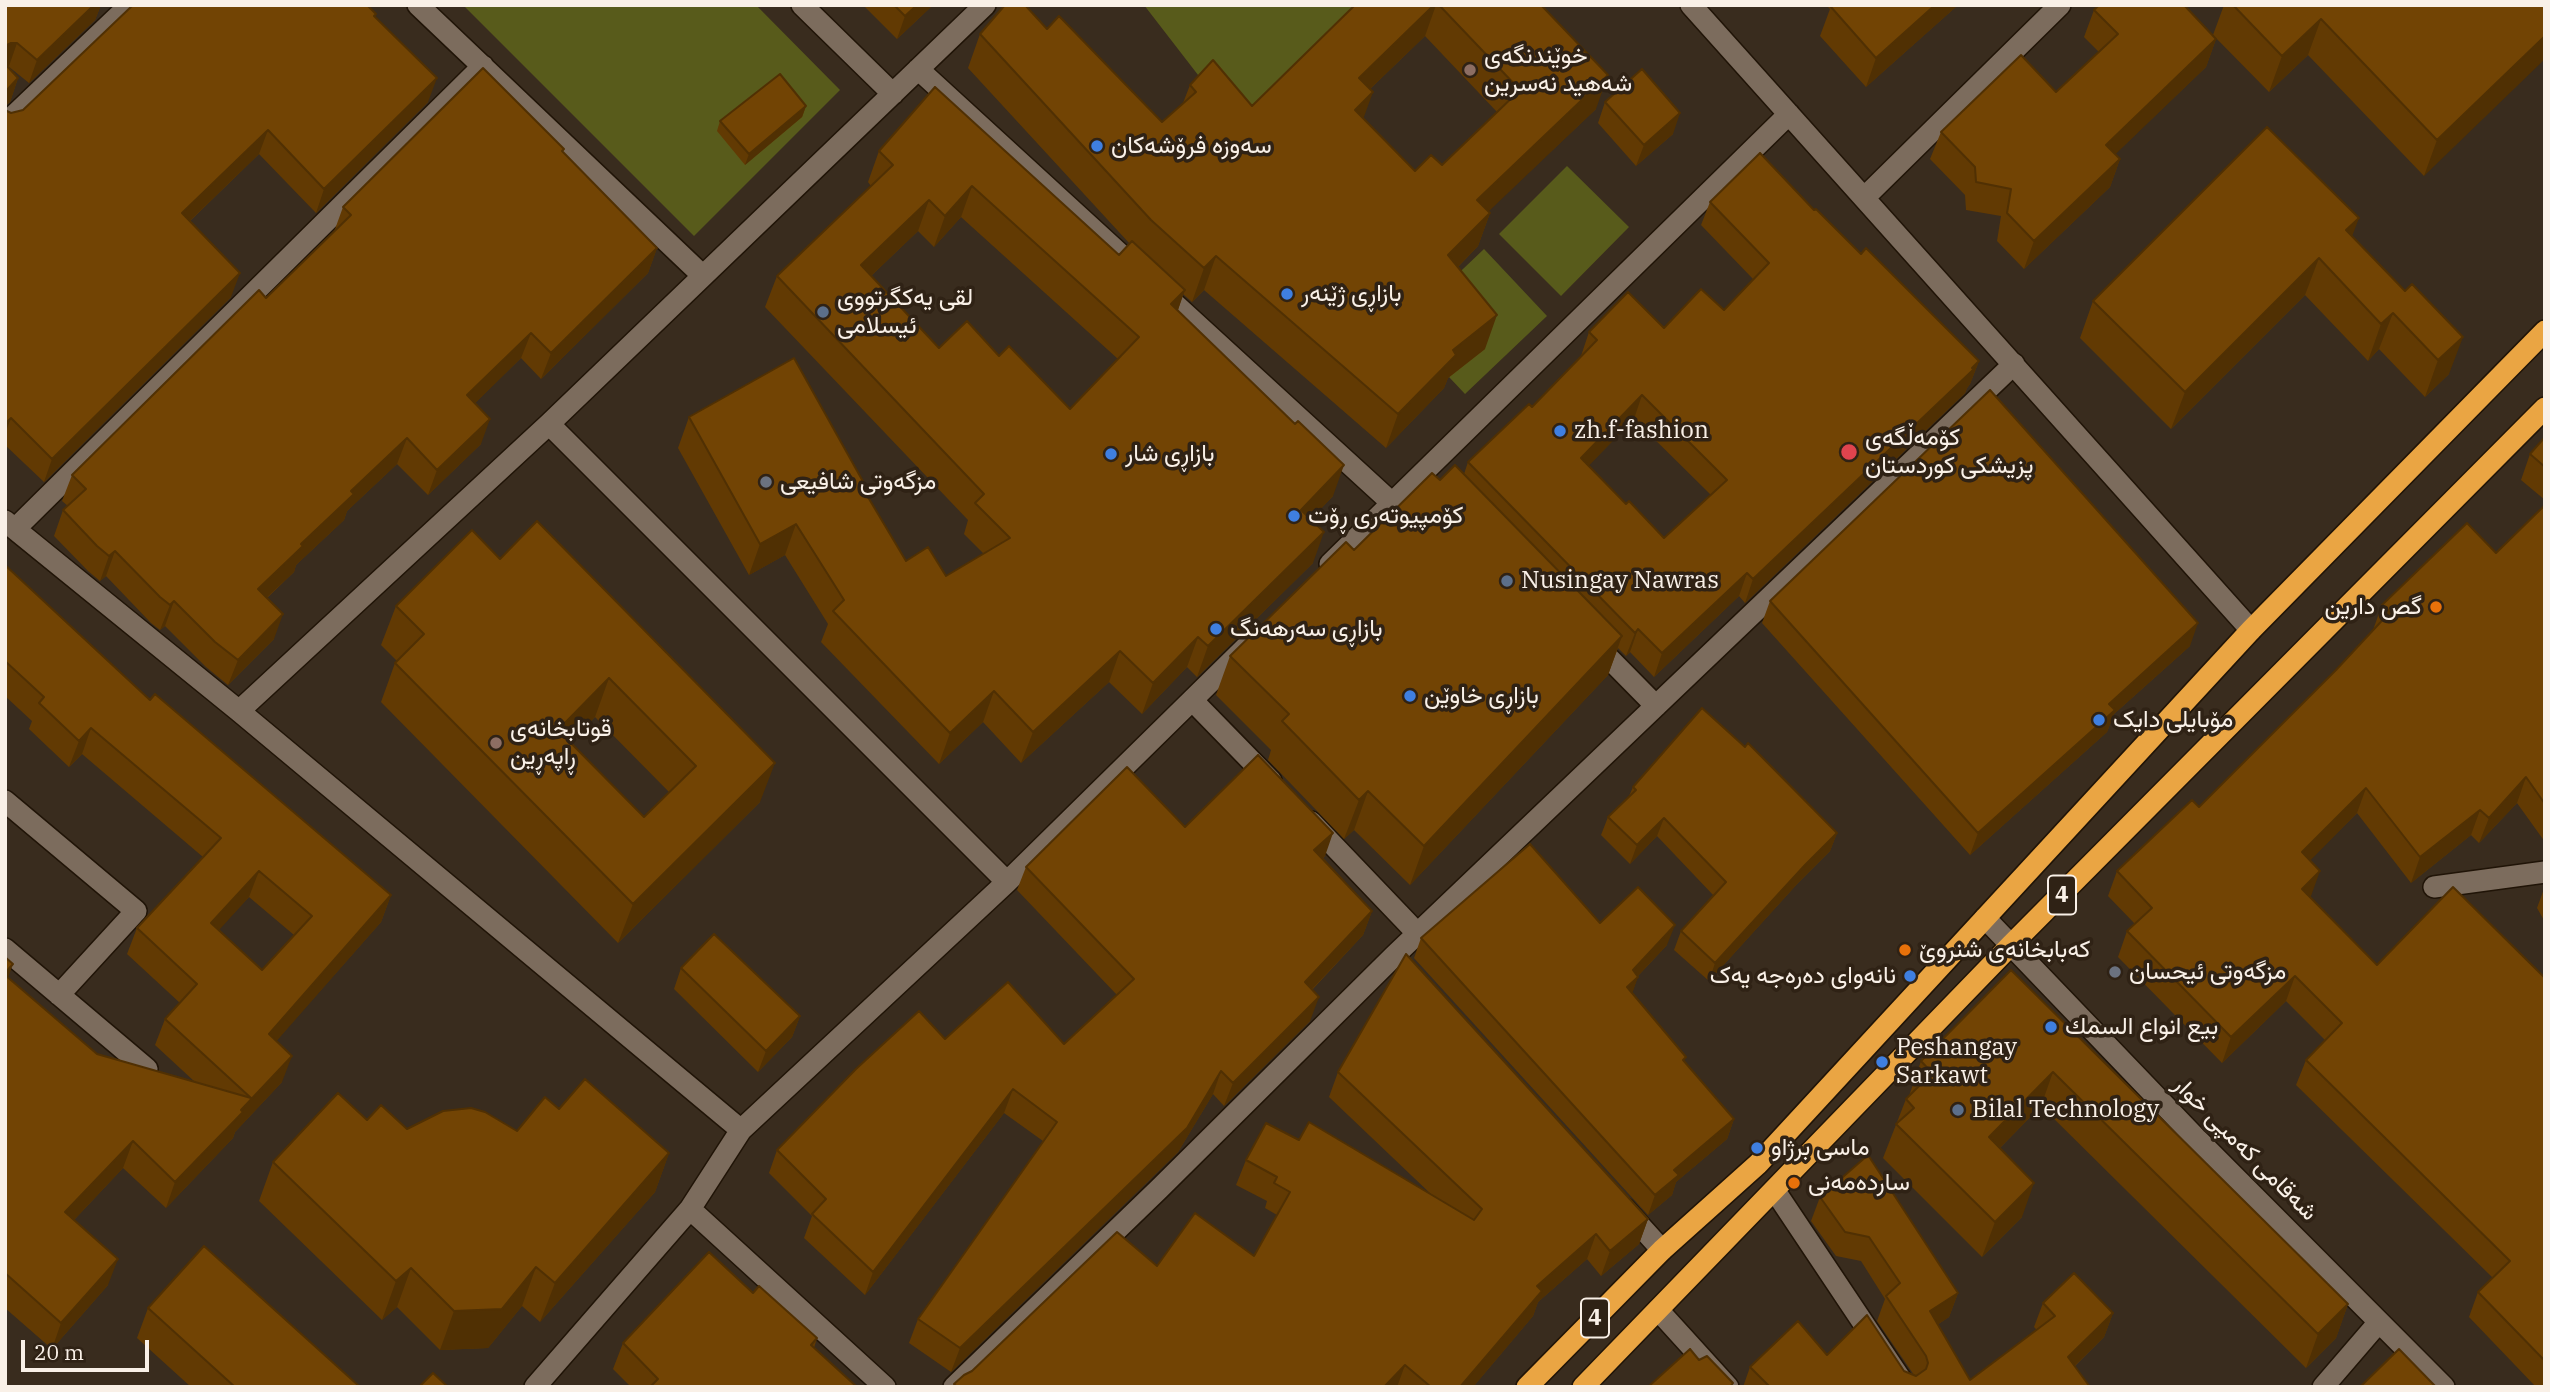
<!DOCTYPE html>
<meta charset="utf-8">
<style>
body{margin:0}
#map{position:relative;width:2550px;height:1392px;overflow:hidden;background:#392c1e;font-family:"IBM Plex Serif",serif}
canvas{display:block}
.frame{position:absolute;inset:0;border:7px solid #f9f0e7;pointer-events:none}
.scale{position:absolute;left:21px;top:1340px;width:128px;height:32px;box-sizing:border-box;border:4px solid #f9f0e7;border-top:0;padding-left:9px;font-size:21px;line-height:24px;white-space:nowrap;color:#f9f0e7;-webkit-text-stroke:5px #2f2215;paint-order:stroke}
</style>
<div id="map">
<canvas width="2550" height="1392"></canvas>
<div class="frame"></div>
<div class="scale">20 m</div>
</div>
<script>
const ctx = document.querySelector('canvas').getContext('2d');
ctx.lineJoin = 'round';
function fillPath(path, color) { ctx.fillStyle = color; ctx.fill(path, 'evenodd'); }
const shape = rows => new Path2D(rows.map(r => 'M' + r).join(''));
function stroke(path, color, width, dash) { ctx.strokeStyle = color; ctx.lineWidth = width; ctx.lineCap = dash ? 'butt' : 'round'; ctx.setLineDash(dash || []); ctx.stroke(path); }
function write(font, color, halo, rows, align = 'center') {
  ctx.font = font + ' "IBM Plex Serif",Vazirmatn,serif'; ctx.lineWidth = 7; ctx.setLineDash([]); ctx.textBaseline = 'middle'; ctx.strokeStyle = halo; ctx.fillStyle = color; for (const [text, x, y, turn = 0] of rows) {
    ctx.save(); ctx.translate(x, y); ctx.rotate((+turn || 0) * Math.PI / 180); ctx.textAlign = isNaN(turn) ? turn : align; if (halo) ctx.strokeText(text, 0, 0); ctx.fillText(text, 0, 0); ctx.restore();
  }
}
fillPath(shape([
 [463,5,756,5,840,90,694,236],
 [1144,5,1366,5,1239,128],
 [1567,166,1629,227,1561,296,1499,234],
 [1484,249,1547,316,1465,394,1402,327]
]), '#585b1b');
const minor = shape([
 [418,5,703,276],
 [802,5,893,94],
 [1691,5,2251,630],
 [918,69,1392,503],
 [5,124,130,5],
 [1864,198,2060,5],
 [549,424,1007,882],
 [5,521,239,711,741,1130],
 [15,529,483,66],
 [1330,564,1789,114],
 [1593,642,1656,706],
 [1192,700,1271,781],
 [239,711,549,424,985,5],
 [5,801,136,911,59,995],
 [1311,822,1418,934],
 [2434,887,2545,872],
 [1985,918,2193,1135,2444,1387],
 [5,949,147,1069],
 [1775,1191,1906,1387],
 [690,1209,885,1387],
 [1625,1209,1662,1250],
 [1658,1310,1728,1387],
 [535,1387,690,1209,741,1130,1007,882,1247,646],
 [954,1387,1159,1189,1394,956,2014,364],
 [2323,1387,2379,1322]
]);
const highway = shape([
 [1527,1387,1662,1250,1758,1164,2251,630,2545,331],
 [1583,1387,2011,945,2545,408]
]);
stroke(minor, '#201407', 24);
stroke(highway, '#201407', 24);
stroke(minor, '#7c6c5d', 21);
stroke(highway, '#eaa543', 21);
fillPath(shape([
 [5,5,101,5,95,20,29,83,8,66,18,78,10,102,5,106],
 [863,5,933,5,897,39],
 [1355,5,1541,5,1596,109,1488,211,1490,213,1478,246,1458,267,1485,349,1448,378,1444,388,1386,448,1204,290,1192,302,1183,294,1178,310,1333,496,1311,519,1313,563,1197,677,1187,667,1142,714,1109,682,1021,763,983,722,939,764,821,642,828,624,785,555,749,575,678,448,689,417,865,485,863,489,906,561,946,576,984,554,964,534,968,520,765,307,777,276,871,186,868,182,879,151,935,87,1119,255,1130,244,968,68,980,34,1047,29,1162,122,1183,103,1190,85,1252,106],
 [1425,36,1497,112,1442,165,1415,171,1363,119,1370,89],
 [961,217,1118,359,1070,409,999,356,939,348,871,276,918,231,934,247],
 [1826,5,1958,5,1866,87,1820,36,1830,9],
 [2224,5,2545,5,2424,176,2308,55,2269,92,2213,35],
 [2094,10,2216,39,2206,67,2115,154,2120,159,2110,187,2024,269,1997,241,2001,216,1966,210,1965,195,1930,159,1941,132,2056,92,2099,52,2084,37],
 [376,14,375,16,428,102,316,213,259,154,190,221,231,297,44,482,5,445,5,110,11,113],
 [1605,102,1673,134,1636,166,1598,123],
 [806,106,802,117,745,165,717,131,720,121],
 [564,149,563,152,657,248,648,273,541,379,521,358,475,403,481,444,428,495,397,464,347,511,344,520,296,565,294,572,267,598,274,639,228,685,206,667,165,626,160,630,151,623,106,576,100,581,88,571,54,536,63,510,68,506,62,501,72,475,266,298,334,232,343,207],
 [1710,202,1814,210,1979,361,1970,384,1967,388,1965,393,1745,603,1739,596,1654,677,1630,652,1626,656,1618,648,1608,675,1410,885,1354,830,1344,839,1268,760,1271,750,1216,695,1230,656,1354,550,1440,480,1464,474,1468,462,1532,407,1581,356,1589,332,1664,328,1724,310,1753,279,1701,225],
 [1634,419,1711,495,1664,538,1626,504,1588,466],
 [2352,236,2449,374,2425,397,2379,349,2368,361,2305,295,2171,429,2080,338,2093,301],
 [2545,437,2545,500,2521,480,2530,454],
 [2545,505,2545,842,2517,803,2479,843,2471,835,2411,883,2357,813,2310,860,2311,896,2309,897,2377,965,2545,978,2545,1387,2536,1387,2469,1317,2478,1292,2493,1278,2296,1085,2306,1060,2325,1040,2286,1001,2222,1063,2118,957,2127,931,2135,924,2108,896,2117,871,2199,807,2336,670,2373,630,2382,605,2496,553],
 [500,559,760,802,618,943,381,702,395,663,397,661,381,645,396,606],
 [595,717,669,792,644,817,570,742],
 [5,565,150,700,391,895,381,922,276,1041,282,1082,235,1132,233,1138,166,1208,123,1168,74,1220,108,1285,52,1349,5,1308,5,957,8,978,97,1054,195,1082,155,1045,165,1019,180,1003,127,954,137,928,203,857,82,754,69,767,29,729,32,721,5,696],
 [249,897,294,935,262,970,218,930],
 [1770,601,2190,646,2114,714,2107,732,1970,855,1762,623],
 [1633,787,1837,833,1830,851,1798,883,1709,981,1674,950,1681,931,1714,896,1657,836,1630,864,1601,835,1608,817,1629,796],
 [1185,827,1325,856,1323,858,1372,911,1363,935,1312,990,1310,1021,1224,1106,1213,1094,1178,1152,951,1372,909,1343,918,1319,1043,1141,1004,1113,865,1295,804,1238,812,1216,769,1173,777,1150,945,1039,1064,1044,1117,995,1017,890,1026,867],
 [2545,886,2545,922,2537,908],
 [1600,923,1667,945,1638,976,1632,993,1684,1061,1734,1119,1727,1139,1676,1182,1672,1195,1648,1215,1414,958,1421,938],
 [681,968,800,1016,792,1037,758,1072,674,989],
 [2011,970,2348,1304,2336,1338,2306,1368,2041,1106,2000,1148,2022,1217,1982,1257,1883,1158,1906,1099,1909,1096,1921,1061],
 [1338,1072,1648,1219,1639,1244,1601,1276,1587,1259,1538,1302,1533,1316,1473,1387,953,1387,954,1384,972,1371,1157,1266,1254,1256,1277,1215,1265,1208,1267,1201,1236,1185,1246,1160,1299,1140,1433,1196,1329,1097],
 [559,1109,669,1153,655,1192,540,1322,522,1306,488,1348,440,1350,397,1307,382,1320,259,1201,273,1162,367,1120,407,1129,517,1131],
 [1820,1197,1958,1293,1949,1317,1937,1325,1970,1380,2037,1330,2034,1327,2043,1303,2113,1313,2104,1337,2075,1366,2090,1387,1743,1387,1750,1367,1827,1355,1914,1375,1877,1321,1885,1299,1861,1261,1836,1256,1811,1221],
 [753,1293,817,1338,814,1348,857,1387,631,1387,613,1369,623,1343],
 [148,1308,360,1387,191,1387,137,1338]
]), '#623a03');
fillPath(shape([
 [94,5,101,5,95,20,29,83,37,60],
 [917,5,933,5,897,39,905,16],
 [1434,5,1436,5,1425,36,1347,111,1359,78],
 [1935,5,1958,5,1866,87,1876,58],
 [2321,19,2308,55,2269,92,2282,56],
 [2545,36,2545,59,2424,176,2437,140],
 [2216,39,2206,67,2096,173,2106,145],
 [11,43,17,43,9,66,5,66,5,46],
 [1608,75,1596,109,1465,234,1477,200],
 [18,78,10,102,5,106,5,92],
 [437,78,428,102,316,213,324,189],
 [1373,92,1361,125,1355,110],
 [806,106,802,117,745,165,749,154],
 [1680,113,1673,134,1636,166,1644,145],
 [268,130,259,154,173,237,182,213],
 [2120,159,2110,187,2024,269,2034,241],
 [972,186,961,217,934,247,945,216],
 [929,200,918,231,850,296,861,265],
 [1490,213,1478,246,1436,289,1448,255],
 [2359,218,2345,255,2346,230],
 [657,248,648,273,541,379,551,353],
 [1216,256,1204,290,1192,302,1204,268],
 [2319,258,2305,295,2171,429,2185,392],
 [240,273,231,297,44,482,52,459],
 [1185,290,1174,321,1171,304],
 [2393,313,2379,349,2368,361,2381,324],
 [1497,315,1485,349,1448,378,1444,388,1386,448,1398,414,1453,350],
 [531,333,521,358,458,420,467,395],
 [2463,337,2449,374,2425,397,2438,360],
 [1979,361,1970,384,1967,388,1965,393,1745,603,1753,579],
 [1642,395,1634,419,1573,482,1581,458],
 [11,418,5,434,5,424],
 [490,419,481,444,428,495,437,470],
 [407,438,397,464,347,511,344,520,296,565,294,572,249,614,258,589,351,491],
 [1344,465,1333,496,1290,541,1301,510],
 [796,524,785,555,749,575,760,544],
 [1324,532,1313,563,1197,677,1208,646],
 [115,551,106,576,100,581,109,556],
 [1747,573,1739,596,1654,677,1662,653],
 [174,601,165,626,160,630,170,605],
 [283,614,274,639,228,685,238,660],
 [2198,623,2190,646,2114,714,2107,732,1970,855,1978,833,2109,704],
 [1638,629,1630,652,1626,656,1635,633],
 [1622,636,1608,675,1410,885,1424,846],
 [1198,637,1187,667,1142,714,1153,683],
 [1120,651,1109,682,1021,763,1033,732],
 [609,678,595,717,544,769,558,730],
 [994,691,983,722,939,764,950,733],
 [91,728,82,754,69,767,79,741],
 [775,763,760,802,618,943,633,904],
 [2526,777,2517,803,2479,843,2489,818],
 [2366,788,2357,813,2293,878,2302,852],
 [1368,791,1354,830,1344,839,1359,800],
 [2480,810,2471,835,2411,883,2420,857],
 [1664,818,1657,836,1630,864,1637,845],
 [1333,833,1325,856,1306,873,1314,850],
 [1837,833,1830,851,1798,883,1709,981,1715,963,1805,865],
 [259,871,249,897,201,950,211,923],
 [2320,871,2311,896,2292,914,2302,889],
 [391,895,381,922,259,1061,269,1034],
 [1372,911,1363,935,1296,1006,1305,982],
 [1675,925,1667,945,1633,981,1638,977,1631,997,1620,1007,1633,970],
 [13,964,5,986,5,973],
 [2295,976,2286,1001,2222,1063,2231,1037],
 [1319,997,1310,1021,1224,1106,1233,1083],
 [800,1016,792,1037,758,1072,766,1051],
 [292,1056,282,1082,235,1132,233,1138,166,1208,175,1182],
 [1221,1071,1213,1094,1178,1152,951,1372,960,1348],
 [2053,1072,2041,1106,1977,1171,1989,1137],
 [1013,1089,1004,1113,865,1295,873,1272],
 [1734,1119,1727,1139,1676,1182,1672,1195,1648,1215,1655,1195,1674,1170],
 [133,1141,123,1168,56,1239,65,1212],
 [669,1153,655,1192,540,1322,555,1283],
 [2034,1183,2022,1217,1982,1257,1995,1222],
 [1648,1219,1639,1244,1601,1276,1610,1251],
 [1596,1234,1587,1259,1538,1302,1533,1316,1473,1387,1460,1387,1537,1286],
 [118,1259,108,1285,52,1349,61,1323],
 [536,1267,522,1306,488,1348,440,1350,454,1311],
 [411,1268,397,1307,382,1320,396,1281],
 [1958,1293,1949,1317,1921,1335,1930,1311],
 [2348,1304,2336,1338,2306,1368,2318,1334],
 [2113,1313,2104,1337,2059,1381,2068,1357],
 [1405,1365,1397,1387,1384,1387]
]), '#503003');
const building = shape([
 [5,5,94,5,37,60,17,43,11,43,5,46,5,5],
 [133,5,367,5,376,14,374,16,437,78,324,189,268,130,182,213,240,273,52,459,11,418,5,424,5,110,11,113,23,110,133,5],
 [894,5,917,5,905,16,894,5],
 [1005,5,1025,5,1047,29,1059,16,1162,122,1196,92,1190,85,1213,60,1252,106,1355,5,1434,5,1359,78,1373,92,1355,110,1415,171,1431,155,1442,165,1520,90,1439,5,1541,5,1608,75,1477,200,1490,213,1448,255,1497,315,1453,350,1456,355,1398,414,1216,256,1204,268,1151,220,980,34,1005,5],
 [1832,5,1935,5,1876,58,1831,7,1832,5],
 [2099,5,2184,5,2216,39,2106,145,2120,159,2034,241,2007,213,2011,189,1976,182,1975,167,1941,132,2021,55,2056,92,2118,34,2094,10,2099,5],
 [2233,5,2545,5,2545,36,2437,140,2321,19,2282,56,2233,5],
 [5,64,18,78,5,92,5,64],
 [483,68,564,149,562,151,657,248,551,353,531,333,467,395,490,419,437,470,407,438,351,491,354,494,301,544,303,546,258,589,283,614,238,660,215,642,174,601,170,605,160,597,115,551,109,556,97,546,63,510,86,489,72,475,259,290,266,298,351,215,343,207,483,68],
 [1642,69,1680,113,1644,145,1605,102,1642,69],
 [780,74,806,106,749,154,720,121,780,74],
 [935,87,1119,255,1132,241,1185,290,1171,304,1295,424,1298,421,1344,465,1301,510,1324,532,1208,646,1198,637,1153,683,1120,651,1033,732,994,691,950,733,833,611,844,600,796,524,760,544,689,417,794,358,865,485,862,487,906,561,928,547,946,576,1010,538,975,503,984,494,777,276,893,165,879,151,935,87],
 [972,186,1139,337,1070,409,1009,346,999,356,967,321,939,348,861,265,929,200,945,216,972,186],
 [2267,127,2359,218,2346,230,2405,291,2412,284,2463,337,2438,360,2393,313,2381,324,2319,258,2185,392,2093,301,2267,127],
 [1760,153,1814,210,1816,209,1861,254,1866,248,1979,361,1972,368,1974,369,1753,579,1747,573,1662,653,1638,629,1635,633,1468,462,1529,404,1532,407,1597,340,1589,332,1628,292,1664,328,1701,289,1724,310,1769,263,1710,202,1760,153],
 [1642,395,1727,480,1664,538,1629,501,1626,504,1581,458,1642,395],
 [1990,390,2198,623,2109,704,2115,710,1978,833,1770,601,1990,390],
 [2545,437,2545,467,2530,454,2545,437],
 [1455,465,1622,636,1424,846,1368,791,1359,800,1282,721,1289,714,1230,656,1346,542,1354,550,1432,473,1440,480,1455,465],
 [2545,505,2545,804,2526,777,2489,818,2480,810,2420,857,2366,788,2302,852,2320,871,2302,889,2377,965,2453,887,2545,978,2545,1361,2478,1292,2510,1261,2306,1060,2342,1023,2295,976,2231,1037,2127,931,2152,908,2117,871,2192,800,2199,807,2336,670,2390,612,2382,605,2467,523,2496,553,2545,505],
 [537,521,775,763,633,904,395,663,424,634,396,606,472,530,500,559,537,521],
 [609,678,696,766,644,817,558,730,609,678],
 [5,565,150,700,155,694,391,895,269,1034,292,1056,241,1110,243,1112,175,1182,133,1141,65,1212,118,1259,61,1323,5,1273,5,975,97,1054,251,1098,165,1019,197,984,137,928,221,838,91,728,79,741,39,703,44,697,5,661,5,565],
 [259,871,312,916,262,970,211,923,259,871],
 [1702,708,1745,747,1748,743,1837,833,1805,865,1715,963,1681,931,1726,882,1664,818,1637,845,1608,817,1636,790,1633,787,1702,708],
 [1258,755,1333,833,1314,850,1372,911,1305,982,1319,997,1233,1083,1221,1071,1187,1128,960,1348,918,1319,1057,1122,1013,1089,873,1272,812,1214,826,1199,777,1150,856,1069,919,1011,945,1039,1008,982,1064,1044,1134,979,1026,867,1127,767,1185,827,1258,755],
 [1530,844,1600,923,1638,887,1675,925,1633,970,1638,977,1627,987,1686,1057,1683,1060,1734,1119,1674,1170,1679,1175,1655,1195,1421,938,1530,844],
 [714,934,800,1016,766,1051,681,968,714,934],
 [1406,954,1648,1219,1610,1251,1596,1234,1537,1286,1542,1291,1460,1387,1431,1387,1405,1365,1384,1387,957,1387,954,1384,964,1375,972,1371,1117,1232,1157,1266,1195,1213,1254,1256,1290,1192,1274,1183,1277,1177,1246,1160,1266,1123,1299,1140,1309,1122,1474,1220,1482,1209,1338,1072,1406,954],
 [5,957,13,964,5,973,5,957],
 [2011,970,2348,1304,2318,1334,2053,1072,1989,1137,2034,1183,1995,1222,1896,1124,1914,1108,1906,1099,1932,1073,1921,1061,2011,970],
 [585,1079,669,1153,555,1283,536,1267,502,1309,454,1311,411,1268,396,1281,273,1162,338,1093,367,1120,381,1105,407,1129,443,1111,471,1108,485,1112,517,1131,545,1097,559,1109,585,1079],
 [1868,1155,1958,1293,1930,1311,1970,1380,2055,1316,2043,1303,2074,1273,2113,1313,2068,1357,2090,1387,1770,1387,1750,1367,1798,1321,1827,1355,1867,1315,1904,1371,1916,1376,1926,1369,1928,1363,1926,1356,1886,1296,1900,1283,1869,1237,1845,1232,1820,1197,1868,1155],
 [204,1246,360,1387,235,1387,148,1308,204,1246],
 [709,1252,753,1293,759,1286,817,1338,811,1345,857,1387,650,1387,658,1379,623,1343,709,1252],
 [1690,1349,1699,1360,1707,1356,1733,1383,1730,1387,1648,1387,1690,1349],
 [2399,1349,2436,1387,2360,1387,2399,1349],
 [433,1373,448,1387,419,1387,433,1373]
]);
fillPath(building, '#724404');
stroke(building, '#503003', 2);
for (const [x, y, r, color] of [
 [1470,70,7,"#8d6e63"],
 [1097,146,7,"#3f7fe0"],
 [1287,294,7,"#3f7fe0"],
 [823,312,7,"#5c6f8a"],
 [1560,431,7,"#3f7fe0"],
 [1849,452,9,"#e0444e"],
 [1111,454,7,"#3f7fe0"],
 [766,482,7,"#6b7280"],
 [1294,516,7,"#3f7fe0"],
 [1507,581,7,"#5c6f8a"],
 [2436,607,7,"#e8710a"],
 [1216,629,7,"#3f7fe0"],
 [1410,696,7,"#3f7fe0"],
 [2099,720,7,"#3f7fe0"],
 [496,743,7,"#8d6e63"],
 [1905,950,7,"#e8710a"],
 [2115,972,7,"#6b7280"],
 [1910,976,7,"#3f7fe0"],
 [2051,1027,7,"#3f7fe0"],
 [1882,1062,7,"#3f7fe0"],
 [1958,1110,7,"#5c6f8a"],
 [1757,1148,7,"#3f7fe0"],
 [1794,1183,7,"#e8710a"]
]) { const dot = new Path2D(); dot.arc(x, y, r, 0, 2 * Math.PI); ctx.fillStyle = color; ctx.fill(dot); stroke(dot, '#2f2215', 2.5); }
for (const [x, y, w] of [
 [2062,895,28],
 [1595,1318,28]
]) { const box = new Path2D(); box.roundRect(x - w / 2, y - 19.5, w, 39, 5); ctx.fillStyle = '#2f2215'; ctx.fill(box); stroke(box, '#f9f0e7', 2); }
write('bold 23px', '#f9f0e7', null, [
 ["4",2062,895],
 ["4",1595,1318]
]);
write('24px', '#f9f0e7', '#2f2215', [
 ["خوێندنگەی",1484,56],
 ["شەهید نەسرین",1484,84],
 ["سەوزە فرۆشەکان",1111,146],
 ["بازاڕی ژێنەر",1301,294],
 ["لقی یەکگرتووی",837,298],
 ["ئیسلامی",837,326],
 ["zh.f-fashion",1574,431],
 ["كۆمەڵگەی",1865,438],
 ["پزیشكی كوردستان",1865,466],
 ["بازاڕی شار",1125,454],
 ["مزگەوتی شافیعی",780,482],
 ["کۆمپیوتەری ڕۆت",1308,516],
 ["Nusingay Nawras",1521,581],
 ["گص دارین",2422,607,"right"],
 ["بازاڕی سەرهەنگ",1230,629],
 ["بازاڕی خاوێن",1424,696],
 ["مۆبایلی دایک",2113,720],
 ["قوتابخانەی",510,729],
 ["ڕاپەڕین",510,757],
 ["کەبابخانەی شنروێ",1919,950],
 ["مزگەوتی ئیحسان",2129,972],
 ["نانەوای دەرەجە یەک",1896,976,"right"],
 ["بيع انواع السمك",2065,1027],
 ["Peshangay",1896,1048],
 ["Sarkawt",1896,1076],
 ["Bilal Technology",1972,1110],
 ["ماسی برژاو",1771,1148],
 ["ساردەمەنی",1808,1183]
], 'left');
write('24px', '#f9f0e7', '#2f2215', [
 ["شەقامی کەمپی خوار",2245,1149,45]
]);
</script>
